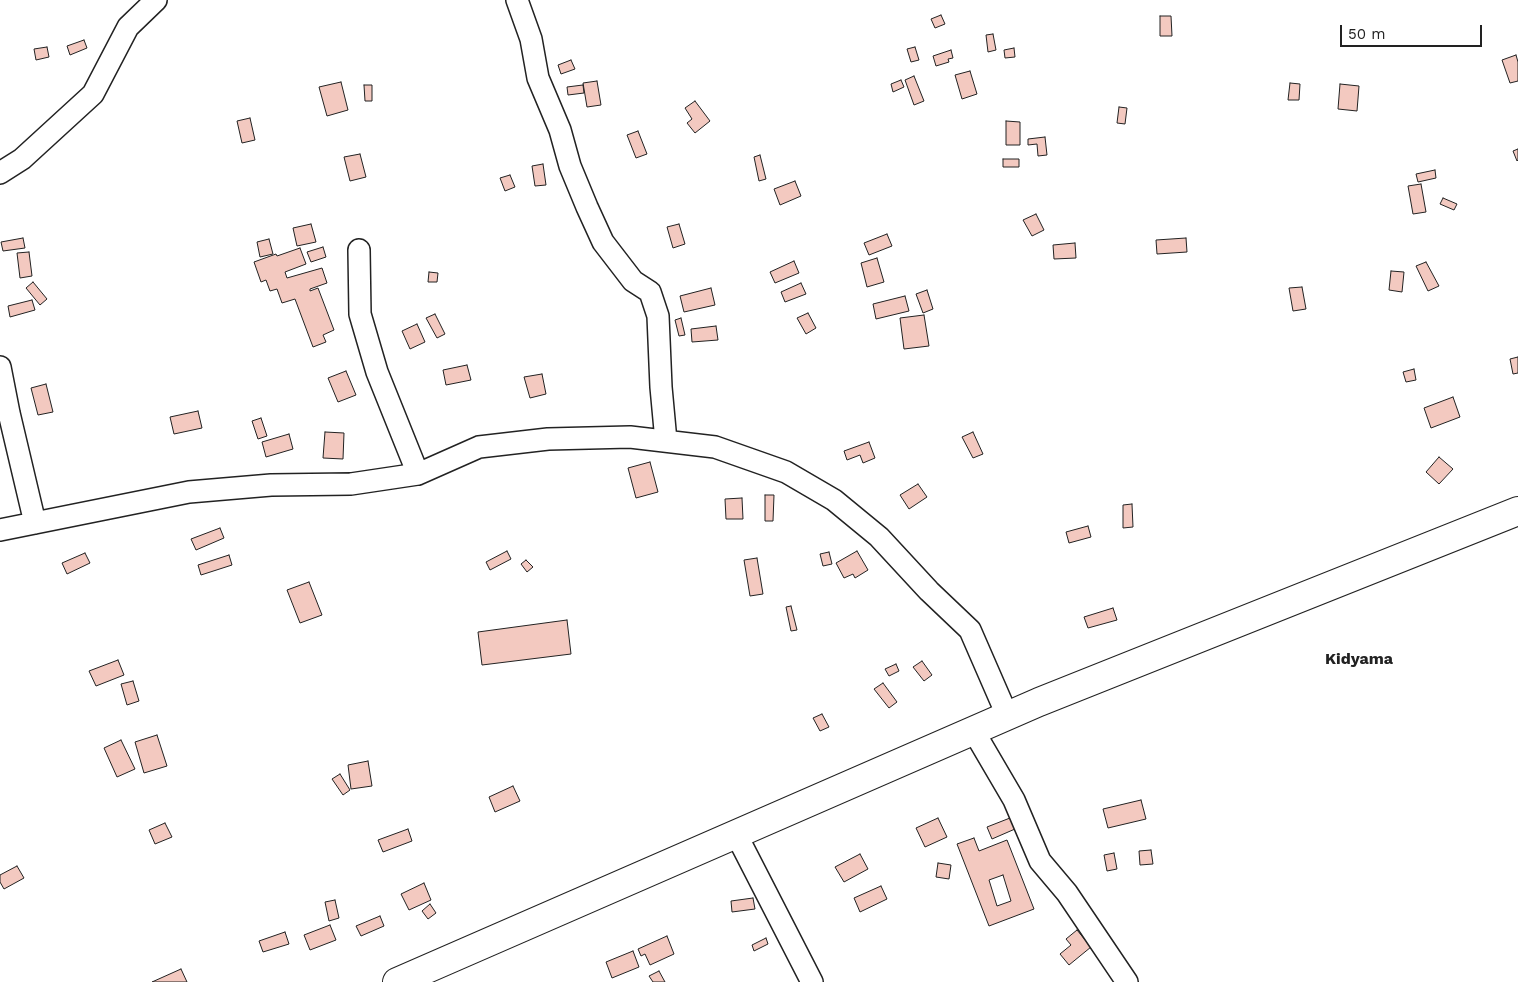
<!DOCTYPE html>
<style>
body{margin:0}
#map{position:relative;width:1518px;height:982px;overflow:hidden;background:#fff;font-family:"Work Sans",sans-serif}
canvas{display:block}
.scale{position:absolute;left:1340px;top:25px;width:142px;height:22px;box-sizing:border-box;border:2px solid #222;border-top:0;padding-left:6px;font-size:15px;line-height:18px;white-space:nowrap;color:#222;-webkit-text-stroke:4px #fff;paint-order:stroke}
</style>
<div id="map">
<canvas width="1518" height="982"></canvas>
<div class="scale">50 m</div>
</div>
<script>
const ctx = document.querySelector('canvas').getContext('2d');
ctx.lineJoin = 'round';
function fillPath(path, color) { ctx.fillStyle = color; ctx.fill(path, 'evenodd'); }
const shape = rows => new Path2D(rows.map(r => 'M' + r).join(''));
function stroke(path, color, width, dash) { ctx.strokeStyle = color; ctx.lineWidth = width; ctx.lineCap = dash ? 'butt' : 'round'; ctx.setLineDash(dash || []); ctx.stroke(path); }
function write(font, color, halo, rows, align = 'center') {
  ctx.font = font + ' "Work Sans",sans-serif'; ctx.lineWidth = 4; ctx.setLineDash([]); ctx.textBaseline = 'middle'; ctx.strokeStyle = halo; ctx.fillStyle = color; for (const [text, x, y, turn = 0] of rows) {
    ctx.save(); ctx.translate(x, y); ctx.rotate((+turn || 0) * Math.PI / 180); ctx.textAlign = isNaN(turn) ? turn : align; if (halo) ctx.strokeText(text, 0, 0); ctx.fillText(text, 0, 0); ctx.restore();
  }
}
const building = shape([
 [941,15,945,24,935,28,931,19,941,15],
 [1160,16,1171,16,1172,36,1160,36,1160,16],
 [993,34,996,50,988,52,986,35,993,34],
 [84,40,87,48,70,55,67,46,84,40],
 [47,47,49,57,36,60,34,49,47,47],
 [915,47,919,60,911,62,907,49,915,47],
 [1014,48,1015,57,1005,58,1004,50,1014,48],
 [951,50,953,58,948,59,949,62,936,66,933,56,951,50],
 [1516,55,1518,62,1518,81,1510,83,1502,60,1516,55],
 [571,60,575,69,561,74,558,65,571,60],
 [970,71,977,94,962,99,955,75,970,71],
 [914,76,924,101,914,105,905,80,914,76],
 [901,80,904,87,893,92,891,84,901,80],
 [597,81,601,105,587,107,583,83,597,81],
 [341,82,348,110,327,116,319,87,341,82],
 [1290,83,1300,84,1299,100,1288,100,1290,83],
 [1340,84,1359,86,1357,111,1338,109,1340,84],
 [364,85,372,85,372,101,365,101,364,85],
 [583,85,584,93,568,95,567,87,583,85],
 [695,101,710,121,695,133,687,123,692,119,685,108,695,101],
 [1119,107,1127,108,1125,124,1117,123,1119,107],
 [250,118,255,140,242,143,237,121,250,118],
 [1006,121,1020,122,1020,145,1006,145,1006,121],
 [638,131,647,154,636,158,627,135,638,131],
 [1045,137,1047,155,1038,156,1037,144,1028,145,1028,139,1045,137],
 [1518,149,1518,160,1517,161,1513,151,1518,149],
 [360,154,366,177,350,181,344,157,360,154],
 [760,155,766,179,759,181,754,157,760,155],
 [1003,159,1019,159,1019,167,1003,167,1003,159],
 [543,164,546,185,535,186,532,166,543,164],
 [1435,170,1436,178,1418,182,1416,174,1435,170],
 [510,175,515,187,505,191,500,178,510,175],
 [795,181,801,196,780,205,774,189,795,181],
 [1421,184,1426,212,1413,214,1408,186,1421,184],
 [1443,198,1457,204,1454,210,1440,204,1443,198],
 [1036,214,1044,230,1032,236,1023,220,1036,214],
 [311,224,316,242,297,246,293,228,311,224],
 [679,224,685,244,673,248,667,227,679,224],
 [887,234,892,246,869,255,864,243,887,234],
 [23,238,25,248,3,251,1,242,23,238],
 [1186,238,1187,252,1157,254,1156,240,1186,238],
 [269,239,273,254,260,257,257,242,269,239],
 [1075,243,1076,258,1054,259,1053,245,1075,243],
 [323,247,326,257,311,262,307,252,323,247],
 [300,248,306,264,285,272,287,278,322,268,327,283,310,289,310,291,318,288,334,330,323,335,326,342,313,347,295,299,282,303,277,289,270,291,266,280,261,282,254,262,276,254,277,256,300,248],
 [29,252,32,276,20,278,17,253,29,252],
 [877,258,884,282,867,287,861,263,877,258],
 [794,261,799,273,775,283,770,272,794,261],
 [1426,262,1439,286,1428,291,1416,266,1426,262],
 [1391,271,1404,272,1402,292,1389,290,1391,271],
 [429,272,438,273,437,282,428,282,429,272],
 [33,282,47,299,40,305,26,288,33,282],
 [801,283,806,294,785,302,781,292,801,283],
 [1302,287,1306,309,1293,311,1289,288,1302,287],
 [711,288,715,305,684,312,680,296,711,288],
 [927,290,933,309,923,313,916,294,927,290],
 [905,296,909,311,876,319,873,304,905,296],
 [32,300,35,310,10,317,8,306,32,300],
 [808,313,816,328,806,334,797,318,808,313],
 [435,314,445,334,437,338,426,318,435,314],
 [924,315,929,346,904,349,900,318,924,315],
 [681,318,685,335,679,336,675,320,681,318],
 [417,324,425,342,410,349,402,331,417,324],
 [716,326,718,340,692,342,691,329,716,326],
 [1518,357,1518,373,1513,374,1510,359,1518,357],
 [467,365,471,380,446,385,443,370,467,365],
 [1414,369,1416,380,1406,382,1403,372,1414,369],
 [346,371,356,395,338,402,328,378,346,371],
 [542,374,546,394,530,398,524,377,542,374],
 [46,384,53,412,38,415,31,388,46,384],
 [1453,397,1460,417,1431,428,1424,408,1453,397],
 [198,411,202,428,174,434,170,417,198,411],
 [261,418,267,436,258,439,252,421,261,418],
 [325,432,344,433,343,459,323,458,325,432],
 [973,432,983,454,973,458,962,437,973,432],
 [289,434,293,449,266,457,262,442,289,434],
 [869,442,875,458,863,463,860,455,847,460,844,451,869,442],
 [1439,457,1453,469,1439,484,1426,472,1439,457],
 [650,462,658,492,636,498,628,468,650,462],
 [918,484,927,497,909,509,900,495,918,484],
 [765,495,774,495,773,521,765,521,765,495],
 [742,498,743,519,726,519,725,499,742,498],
 [1132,504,1133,527,1123,528,1123,505,1132,504],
 [1088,526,1091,537,1069,543,1066,532,1088,526],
 [220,528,224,538,196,550,191,539,220,528],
 [507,551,511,559,490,570,486,562,507,551],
 [857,551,868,570,855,578,853,574,844,578,836,563,857,551],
 [829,552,832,564,823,566,820,554,829,552],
 [85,553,90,563,67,574,62,563,85,553],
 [229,555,232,565,201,575,198,565,229,555],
 [757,558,763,594,750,596,744,560,757,558],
 [526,560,533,567,527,572,521,564,526,560],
 [309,582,322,615,300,623,287,590,309,582],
 [791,606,797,630,791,631,786,607,791,606],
 [1113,608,1117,620,1088,628,1084,617,1113,608],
 [567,620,571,654,482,665,478,632,567,620],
 [118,660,124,675,96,686,89,671,118,660],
 [922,661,932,675,924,681,913,667,922,661],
 [896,664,899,671,889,676,885,669,896,664],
 [133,681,139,701,127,705,121,684,133,681],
 [883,683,897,702,889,708,874,689,883,683],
 [822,714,829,727,820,731,813,718,822,714],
 [157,735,167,766,144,773,135,742,157,735],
 [121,740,135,769,117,777,104,748,121,740],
 [368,761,372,786,351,789,348,765,368,761],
 [340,774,350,790,343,795,332,779,340,774],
 [513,786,520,801,495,812,489,797,513,786],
 [1141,800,1146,819,1108,828,1103,809,1141,800],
 [938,818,947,837,925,847,916,828,938,818],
 [1010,818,1015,829,992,839,987,827,1010,818],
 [165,823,172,837,155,844,149,830,165,823],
 [408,829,412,841,383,852,378,840,408,829],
 [974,838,979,851,1007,840,1034,909,989,926,957,844,974,838],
 [1003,875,1011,901,997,906,989,880,1003,875],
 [1151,850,1153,864,1140,865,1139,851,1151,850],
 [1114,853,1117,869,1107,871,1104,855,1114,853],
 [860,854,868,869,844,882,835,867,860,854],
 [938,863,951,865,949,879,936,877,938,863],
 [17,866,24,878,4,889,0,882,0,875,17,866],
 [424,883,431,900,409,910,401,894,424,883],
 [881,886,887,899,860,912,854,898,881,886],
 [753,898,755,909,732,912,731,901,753,898],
 [335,900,339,918,329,921,325,902,335,900],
 [430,904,436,913,428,919,422,911,430,904],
 [380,916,384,926,361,936,356,926,380,916],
 [330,925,336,940,310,950,304,935,330,925],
 [1077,930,1091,947,1069,965,1060,954,1071,945,1066,939,1077,930],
 [285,932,289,944,263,952,259,941,285,932],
 [667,936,674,954,650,965,645,954,641,956,638,949,667,936],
 [766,938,768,944,754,951,752,945,766,938],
 [633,951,639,967,612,978,606,962,633,951],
 [181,969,187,982,152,982,181,969],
 [659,971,665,982,653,982,649,976,659,971]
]);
fillPath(building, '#f3c9c0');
stroke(building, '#222', 1);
const minor = shape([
 [517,0,531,39,538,78,560,130,570,166,587,207,603,242,633,281,650,292,658,316,661,387,666,441],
 [0,173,22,159,93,94,128,27,156,0],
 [359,250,360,314,377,372,418,474],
 [0,367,9,413,35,523],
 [0,530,189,492,271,485,351,484,418,474,479,447,548,439,630,437,715,447,786,472,834,500,879,537,929,591,970,630,1007,715],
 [973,730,1014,800,1040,861,1067,893,1127,982],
 [736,834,812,982]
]);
const highway = shape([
 [397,982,1039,702,1518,511]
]);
stroke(minor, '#222', 24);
stroke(highway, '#222', 30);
stroke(minor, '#fff', 21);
stroke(highway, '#fff', 28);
write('bold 16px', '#222', '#fff', [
 ["Kidyama",1359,659]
]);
</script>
